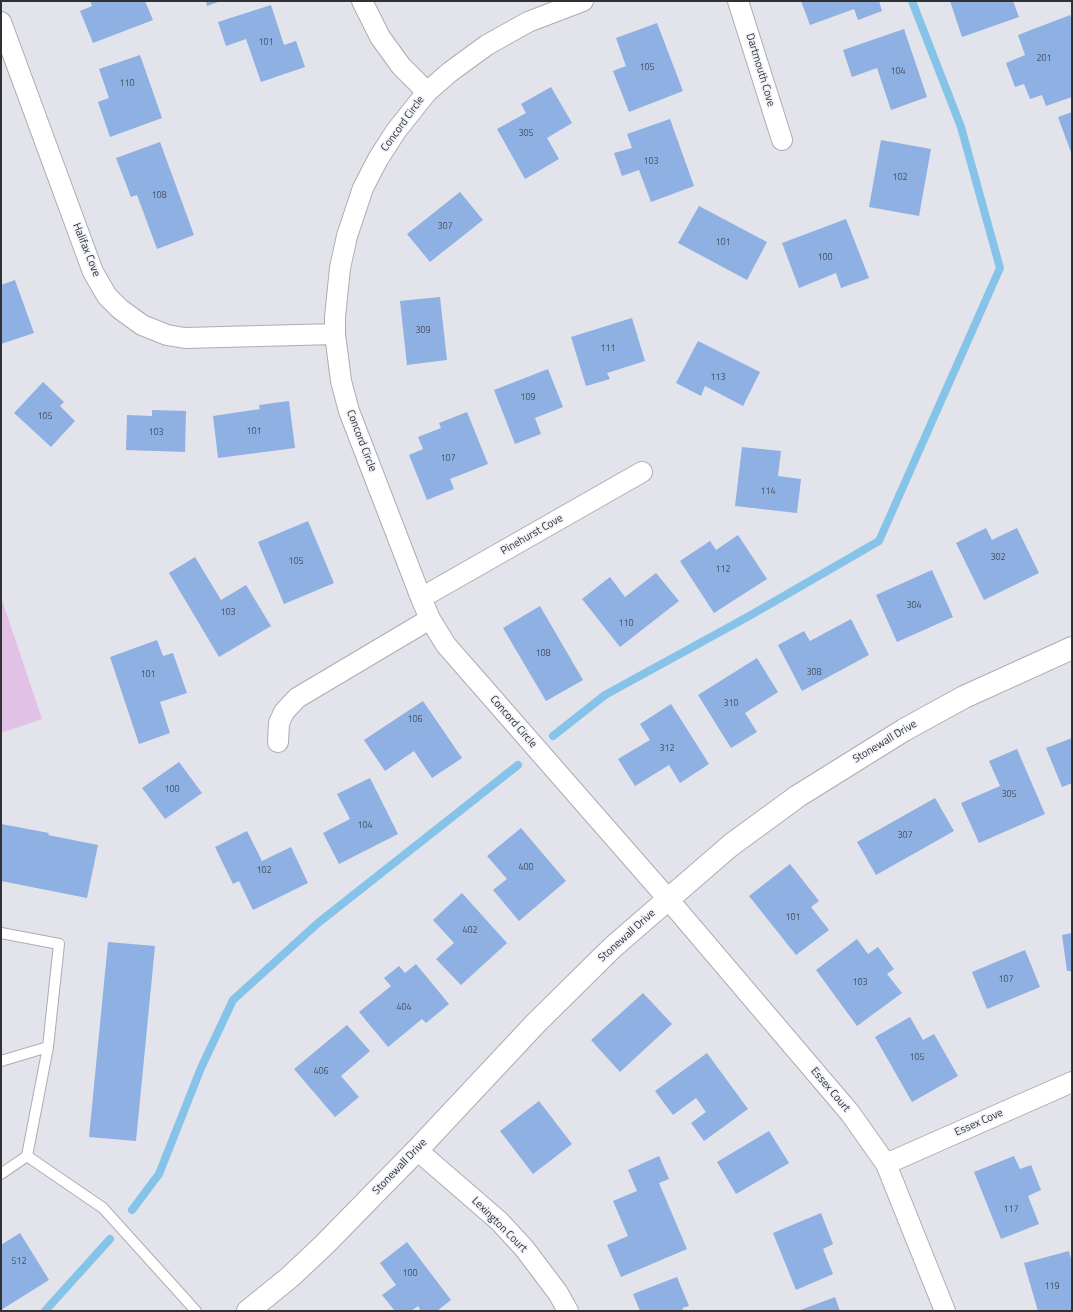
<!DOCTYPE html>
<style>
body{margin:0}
#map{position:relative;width:1073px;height:1312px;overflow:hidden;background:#e2e3eb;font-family:"Titillium Web",sans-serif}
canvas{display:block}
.frame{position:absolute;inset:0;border:2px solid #303134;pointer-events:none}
</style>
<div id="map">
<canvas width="1073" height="1312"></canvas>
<div class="frame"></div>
</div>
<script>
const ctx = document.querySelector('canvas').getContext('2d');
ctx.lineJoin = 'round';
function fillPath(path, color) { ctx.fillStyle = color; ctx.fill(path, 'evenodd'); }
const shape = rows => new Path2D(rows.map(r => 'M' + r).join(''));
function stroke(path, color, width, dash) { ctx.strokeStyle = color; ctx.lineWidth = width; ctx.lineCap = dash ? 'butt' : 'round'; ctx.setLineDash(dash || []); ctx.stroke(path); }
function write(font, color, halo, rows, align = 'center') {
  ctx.font = font + ' "Titillium Web",sans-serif'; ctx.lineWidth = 3; ctx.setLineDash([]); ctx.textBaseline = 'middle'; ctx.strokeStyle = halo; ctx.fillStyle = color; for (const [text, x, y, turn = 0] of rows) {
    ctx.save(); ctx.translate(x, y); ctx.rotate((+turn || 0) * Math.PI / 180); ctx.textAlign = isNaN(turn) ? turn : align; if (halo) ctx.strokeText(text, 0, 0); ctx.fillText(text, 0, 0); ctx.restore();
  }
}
fillPath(shape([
 [1,597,42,719,1,733]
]), '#e2c1e7');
stroke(shape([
 [553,736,605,695,751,615,879,541,1000,268,961,127,912,1],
 [132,1210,159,1174,201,1068,233,1000,318,923,518,765],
 [45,1311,110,1239]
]), '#86c3e8', 8);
fillPath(shape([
 [90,1,145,1,153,20,93,43,80,11,92,6],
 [206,1,221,1,207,6],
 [801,1,879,1,882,11,858,20,854,9,810,25],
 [950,1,1013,1,1019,17,962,37],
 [271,5,284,45,296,41,305,67,261,82,246,39,226,46,218,22],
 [1070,15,1072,20,1072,97,1046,106,1042,95,1030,99,1024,84,1015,87,1006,63,1025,55,1018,35],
 [657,23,683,91,629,112,613,71,626,66,616,38],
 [904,29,927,97,891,110,877,68,852,77,843,50],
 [140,55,162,118,110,137,98,102,109,98,99,69],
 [551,87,572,123,547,138,559,159,525,179,497,129,526,113,521,104],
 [1072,112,1072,155,1058,117],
 [670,119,694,186,651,202,639,170,622,176,614,153,632,148,627,134],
 [881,140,931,149,919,216,869,207],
 [160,142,194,235,157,249,137,195,131,197,116,158],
 [460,192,483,220,430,262,407,234],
 [699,206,767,242,747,280,678,243],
 [846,219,869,278,841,288,836,273,799,288,782,243],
 [15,280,34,333,1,344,1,285],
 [440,297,447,360,407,365,400,301],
 [632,318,645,361,607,373,610,379,586,386,571,337],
 [698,341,760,372,743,406,705,386,701,396,676,383],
 [548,369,563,407,535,418,541,434,515,444,494,390],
 [43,382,64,402,60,406,75,421,51,447,14,413],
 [289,401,295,448,218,458,213,416,260,409,259,405],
 [152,410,186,411,185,452,126,450,127,415,152,416],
 [467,412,488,464,450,479,454,489,427,500,409,455,423,449,418,437,441,428,439,423],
 [742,447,781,451,778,476,801,479,797,513,735,506],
 [308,521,334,583,284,604,258,542],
 [986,528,992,540,1017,528,1039,573,984,600,956,543],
 [738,535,767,579,714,613,680,561,710,541,716,550],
 [195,557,221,600,246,585,271,626,219,657,169,573],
 [932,570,953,617,897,642,876,595],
 [656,573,679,601,620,647,582,599,610,577,625,597],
 [540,606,583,680,546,701,503,628],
 [851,619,869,655,802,691,778,645,804,631,810,641],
 [157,640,163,656,173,653,187,693,160,702,170,733,139,744,110,657],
 [757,658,778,692,745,713,757,732,731,748,698,695],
 [423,701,462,758,432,778,414,751,385,771,364,740],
 [671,704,709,764,680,783,669,765,635,786,618,759,650,740,640,724],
 [1072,738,1072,783,1062,787,1046,748],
 [1017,749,1045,814,979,843,961,803,1000,786,989,761],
 [179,762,202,793,165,819,142,788],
 [370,778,398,834,339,864,323,833,350,819,337,794],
 [935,798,954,831,876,875,857,842],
 [1,824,49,833,48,835,98,845,87,898,1,881],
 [521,828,566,881,519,921,493,890,507,879,487,856],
 [247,831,262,861,291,847,308,883,253,910,239,881,233,884,215,847],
 [790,864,819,901,811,907,829,930,796,955,749,896],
 [462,893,507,943,461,985,436,959,454,943,433,920],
 [1072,933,1072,971,1067,971,1062,935],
 [857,939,868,954,878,947,894,969,887,974,902,993,857,1026,816,970],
 [108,942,155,946,136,1141,89,1137],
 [1025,950,1040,987,987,1009,972,972],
 [416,964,449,1004,426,1023,422,1019,388,1047,359,1012,391,986,384,978,399,966,405,973],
 [643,993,672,1024,620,1072,591,1040],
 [910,1017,923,1040,934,1034,958,1076,912,1102,875,1037],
 [347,1025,370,1051,341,1076,359,1097,335,1117,294,1069],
 [707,1053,748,1109,704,1141,691,1123,706,1112,696,1098,673,1115,655,1091],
 [539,1101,572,1144,533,1174,500,1131],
 [769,1131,789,1163,736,1194,717,1162],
 [659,1156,669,1179,659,1183,687,1249,621,1277,607,1245,628,1236,613,1201,637,1191,628,1170],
 [1014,1156,1020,1169,1031,1165,1041,1190,1028,1196,1039,1224,1001,1239,974,1172],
 [821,1213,833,1244,823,1249,833,1274,796,1290,773,1233],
 [20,1233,49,1280,1,1310,1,1245],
 [407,1242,451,1300,437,1311,421,1311,418,1306,411,1311,395,1311,382,1295,396,1285,380,1263],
 [1069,1251,1072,1263,1072,1311,1038,1311,1024,1263],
 [677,1277,689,1306,682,1308,684,1311,640,1311,633,1294],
 [835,1297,840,1311,798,1311]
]), '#8eb0e2');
const service = shape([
 [1,933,59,944,48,1047,1,1061],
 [27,1156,48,1047],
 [1,1174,27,1156,103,1208,196,1311]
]);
const minor = shape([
 [362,1,380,37,401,66,427,92],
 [583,1,528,22,487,45,450,72,427,92,396,131,378,159,363,188,347,236,340,268,335,317,335,334,341,381,349,411,421,598,430,619,446,645,668,899,850,1113,886,1164,945,1311],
 [738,1,782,140],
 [1,22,93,272,107,296,120,309,142,325,167,335,185,338,335,334],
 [421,598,642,472],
 [278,742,279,723,284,712,297,698,430,619],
 [417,1150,499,1221,524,1248,558,1293,568,1311],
 [886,1164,1072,1082]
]);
const tertiary = shape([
 [248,1311,290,1277,324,1245,417,1150,536,1023,613,947,731,845,798,796,904,730,964,697,1072,648]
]);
stroke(service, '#acadb4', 12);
stroke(minor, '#acadb4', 22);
stroke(tertiary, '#acadb4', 24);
stroke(service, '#fff', 10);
stroke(minor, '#fff', 20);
stroke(tertiary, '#fff', 22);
write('9px', '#485160', null, [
 ["101",266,43],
 ["201",1044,59],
 ["105",647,68],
 ["104",898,72],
 ["110",127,84],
 ["305",526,134],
 ["103",651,162],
 ["102",900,178],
 ["108",159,196],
 ["307",445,227],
 ["101",723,243],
 ["100",825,258],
 ["309",423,331],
 ["111",608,349],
 ["113",718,378],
 ["109",528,398],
 ["105",45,417],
 ["101",254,432],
 ["103",156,433],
 ["107",448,459],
 ["114",768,492],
 ["302",998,558],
 ["105",296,562],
 ["112",723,570],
 ["304",914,606],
 ["103",228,613],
 ["110",626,624],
 ["108",543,654],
 ["308",814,673],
 ["101",148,675],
 ["310",731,704],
 ["106",415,720],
 ["312",667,749],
 ["100",172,790],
 ["305",1009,795],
 ["104",365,826],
 ["307",905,836],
 ["400",526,868],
 ["102",264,871],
 ["101",793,918],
 ["402",470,931],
 ["107",1006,980],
 ["103",860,983],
 ["404",404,1008],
 ["105",917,1058],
 ["406",321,1072],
 ["117",1011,1210],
 ["512",19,1262],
 ["100",410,1274],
 ["119",1052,1287]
]);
write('11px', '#303134', '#eff1f9', [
 ["Dartmouth Cove",760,70,73],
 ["Concord Circle",403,124,-54],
 ["Halifax Cove",86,250,68],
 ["Concord Circle",361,441,69],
 ["Pinehurst Cove",532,535,-30],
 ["Concord Circle",513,722,49],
 ["Stonewall Drive",885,742,-31],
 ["Stonewall Drive",627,936,-42],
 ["Essex Court",830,1090,50],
 ["Essex Cove",979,1123,-24],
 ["Stonewall Drive",400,1167,-46],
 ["Lexington Court",499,1225,45]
]);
</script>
